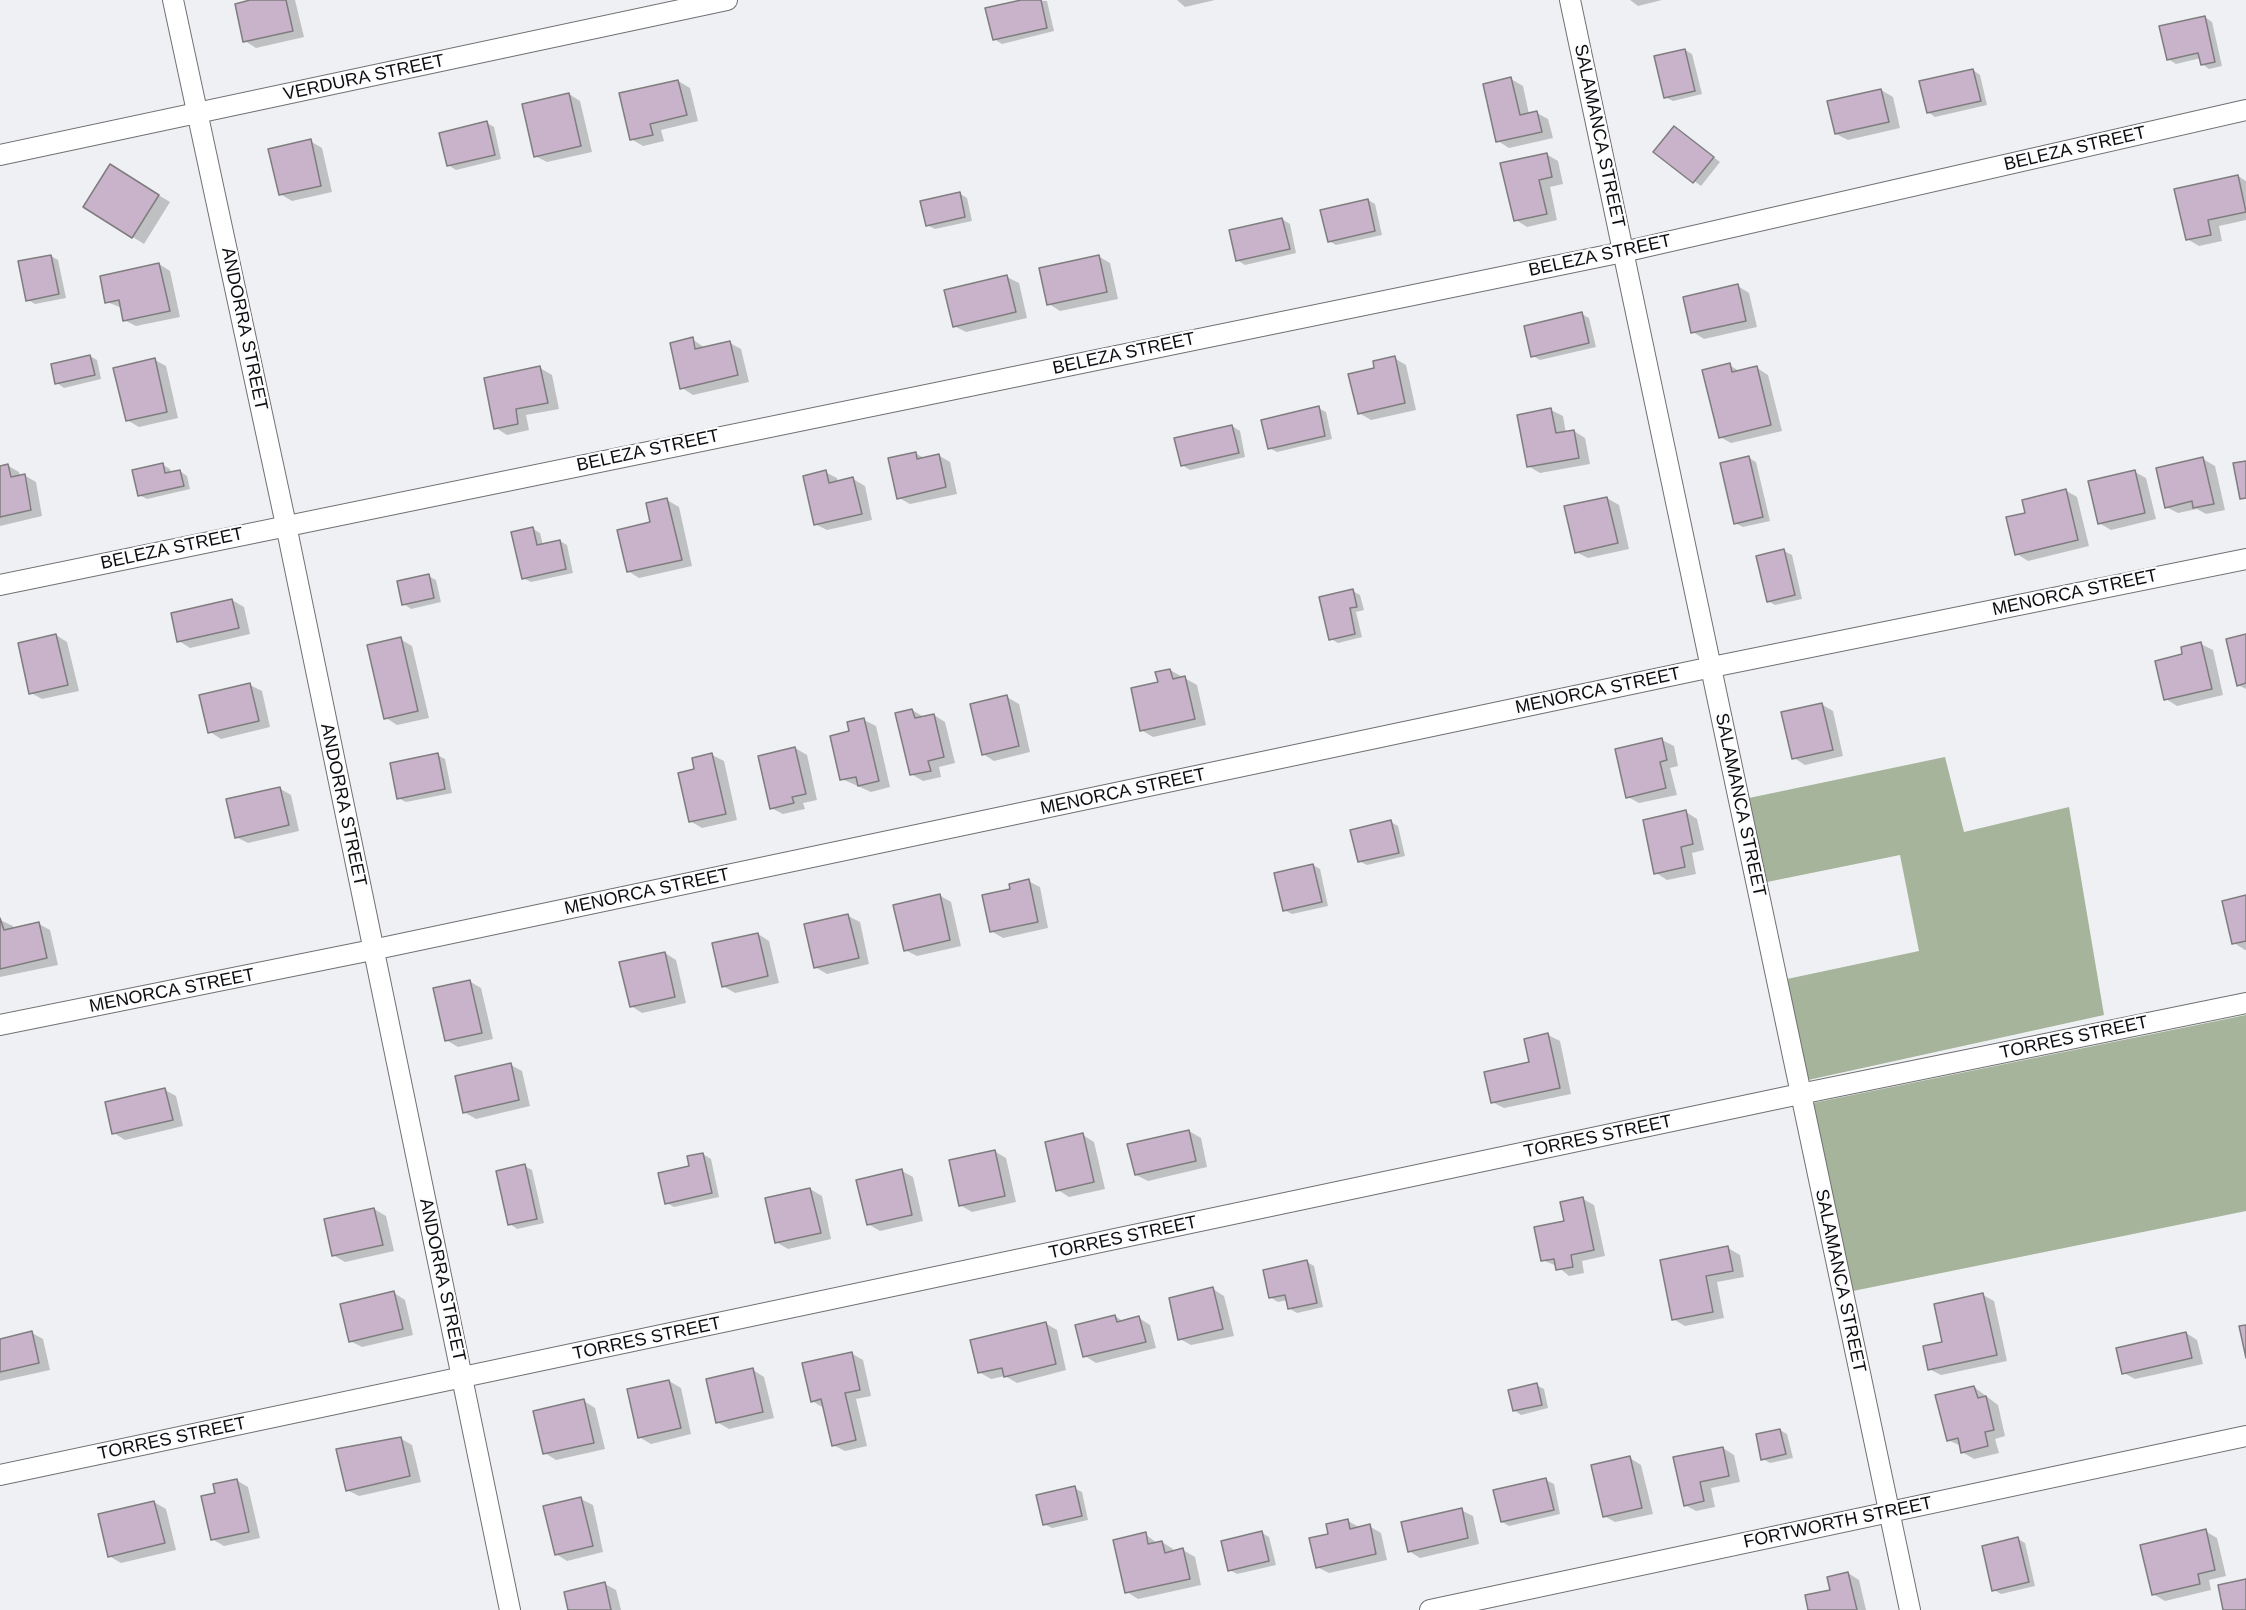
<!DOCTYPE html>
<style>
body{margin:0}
canvas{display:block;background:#eff0f3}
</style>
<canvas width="2246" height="1610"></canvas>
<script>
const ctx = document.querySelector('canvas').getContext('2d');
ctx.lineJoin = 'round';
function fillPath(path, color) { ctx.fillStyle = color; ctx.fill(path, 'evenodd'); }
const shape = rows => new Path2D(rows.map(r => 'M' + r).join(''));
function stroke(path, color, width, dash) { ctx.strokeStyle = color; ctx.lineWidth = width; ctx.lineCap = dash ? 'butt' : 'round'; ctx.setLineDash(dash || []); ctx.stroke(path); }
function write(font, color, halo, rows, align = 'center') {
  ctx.font = font + ' Helvetica,sans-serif'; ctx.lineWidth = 4.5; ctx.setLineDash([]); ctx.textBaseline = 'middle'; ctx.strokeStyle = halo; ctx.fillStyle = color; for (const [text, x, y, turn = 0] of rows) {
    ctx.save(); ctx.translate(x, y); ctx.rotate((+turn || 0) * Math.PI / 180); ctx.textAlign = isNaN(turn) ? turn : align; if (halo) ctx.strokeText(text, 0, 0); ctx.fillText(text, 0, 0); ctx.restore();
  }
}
fillPath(shape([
 [1945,757,1964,832,2069,807,2104,1015,1808,1080,1787,979,1919,951,1900,855,1767,882,1749,798],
 [2246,1015,2246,1211,1853,1291,1813,1103]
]), '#a5b49a');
fillPath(shape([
 [257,0,295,0,304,37,256,48,245,41],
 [1027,0,1047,1,1054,31,1002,44,994,39],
 [1177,0,1215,0,1185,7],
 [1630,0,1662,0,1638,6],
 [2205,17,2212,22,2222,66,2209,69,2202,64,2201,58,2176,64,2168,59],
 [1685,50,1692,54,1702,94,1673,101,1665,97],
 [1973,70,1980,75,1987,105,1935,117,1928,112],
 [1511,79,1523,86,1529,114,1537,113,1548,119,1553,138,1509,148,1498,141],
 [678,81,690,88,698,121,661,130,664,141,643,146,631,139],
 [1881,90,1893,97,1900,128,1848,140,1836,134],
 [569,94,580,101,592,152,547,162,535,156],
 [487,123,494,127,501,159,456,170,448,165],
 [1681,132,1720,162,1701,186,1655,152],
 [310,141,322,148,332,192,292,201,280,194],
 [1546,154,1558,161,1563,184,1550,187,1557,220,1527,227,1516,220],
 [122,173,170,202,144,244,85,207],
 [2238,176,2246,181,2246,220,2219,226,2222,241,2199,246,2187,239],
 [959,193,967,198,972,221,935,229,927,225],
 [1368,200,1375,204,1382,235,1336,245,1329,241],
 [1282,219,1290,224,1296,253,1245,265,1237,260],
 [51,256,58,260,66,298,35,304,28,300],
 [1098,256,1110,263,1118,299,1060,311,1049,304],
 [159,264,170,271,180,317,136,326,124,320,122,308,107,302],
 [1007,277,1019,283,1027,318,966,332,954,326],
 [1738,286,1749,293,1757,327,1704,339,1693,332],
 [1582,314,1589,318,1596,347,1540,360,1533,356],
 [692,339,705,348,730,343,741,349,749,382,693,395,682,388],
 [90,356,97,360,101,379,64,388,57,383],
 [1394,358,1406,365,1416,410,1371,420,1359,413,1376,369],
 [155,360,166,366,178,418,139,427,127,420],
 [1729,365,1741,372,1757,368,1768,375,1782,431,1731,443,1720,437],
 [540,368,552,375,559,409,526,415,529,430,507,435,496,428],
 [1318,408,1326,412,1332,439,1277,452,1269,448],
 [1551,410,1563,416,1566,433,1574,431,1585,438,1590,464,1540,473,1528,466],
 [1232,426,1240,431,1245,457,1190,470,1182,465],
 [915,453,924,458,938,455,950,462,957,494,910,504,899,498],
 [1749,458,1756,462,1770,521,1743,527,1735,523],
 [2203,459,2215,466,2225,510,2206,514,2197,509,2178,513,2166,507],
 [7,465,19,472,20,476,24,475,36,482,42,516,0,526,0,467],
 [163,465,170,469,171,473,180,471,187,476,190,489,147,499,139,495],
 [825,472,837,478,838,483,853,479,865,486,872,520,827,530,815,524],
 [2135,472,2146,478,2156,519,2111,530,2099,523],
 [2065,490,2077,497,2089,546,2028,561,2017,554,2027,514],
 [1607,498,1619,505,1629,549,1588,558,1576,552],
 [667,500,679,507,692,566,639,578,628,571,652,523],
 [533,529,540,533,543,545,560,541,567,545,573,573,531,582,523,578],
 [1784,551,1792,555,1802,599,1775,605,1768,601],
 [428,576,436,580,441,602,411,609,404,604],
 [1353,591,1360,595,1364,610,1356,612,1362,637,1338,643,1331,639],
 [232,600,244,607,250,634,190,648,179,641],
 [56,635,67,642,79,691,42,699,31,693],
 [2246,636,2246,689,2238,685],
 [400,639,412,646,429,718,397,725,386,718],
 [2201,644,2213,650,2223,695,2177,706,2166,699,2184,656],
 [1170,670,1197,685,1206,725,1153,737,1141,730,1159,683],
 [250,685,262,691,270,727,221,739,210,732],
 [1007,697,1019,704,1030,752,994,761,983,754],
 [1821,704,1833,711,1843,756,1805,765,1794,758],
 [912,710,924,717,934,715,945,722,955,763,939,767,941,777,923,781,911,774],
 [864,720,876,726,890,787,871,792,842,779,850,733],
 [1662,740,1674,746,1678,766,1670,768,1677,795,1639,803,1628,797],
 [795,748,807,755,817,800,803,803,805,809,783,814,771,808],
 [437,755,445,759,452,793,406,802,398,798],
 [712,755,724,761,737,820,702,828,690,821,696,770],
 [279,788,291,795,299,831,248,843,236,837],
 [1686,812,1697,819,1704,850,1692,853,1696,874,1667,880,1656,873],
 [1391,822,1398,826,1405,856,1367,865,1359,861],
 [1313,865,1320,869,1328,906,1292,914,1284,910],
 [1028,881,1040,887,1048,928,1003,938,991,931,1012,890],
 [939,895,951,902,961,946,917,956,905,950],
 [2246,897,2246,950,2245,950,2234,943],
 [848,916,860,922,869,964,827,974,815,967],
 [0,920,13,926,14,930,39,924,50,930,58,965,0,977],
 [758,934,769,941,779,983,735,993,723,986],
 [665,953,676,960,686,1003,642,1013,631,1006],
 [469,981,481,988,493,1039,458,1047,446,1040],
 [1548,1035,1560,1041,1571,1094,1504,1108,1492,1102,1531,1063],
 [511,1065,522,1071,530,1106,476,1119,464,1112],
 [165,1090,176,1096,183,1126,125,1140,114,1133],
 [1189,1131,1201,1138,1207,1167,1148,1181,1136,1175],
 [1083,1135,1094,1142,1105,1189,1069,1197,1058,1190],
 [994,1151,1006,1158,1016,1202,972,1212,960,1205],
 [703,1154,711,1159,719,1197,674,1207,667,1203],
 [524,1166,532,1170,544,1223,517,1229,510,1224],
 [902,1171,913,1177,923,1221,880,1231,868,1224],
 [810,1189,822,1196,831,1239,788,1249,776,1242],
 [1583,1199,1594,1205,1605,1256,1582,1261,1584,1273,1569,1276,1557,1266,1542,1260],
 [374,1209,386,1216,394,1251,345,1262,333,1255],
 [1728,1248,1740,1255,1744,1277,1717,1282,1724,1318,1685,1326,1673,1319,1661,1261],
 [1307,1262,1314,1266,1323,1307,1297,1313,1290,1309,1287,1300,1278,1302,1271,1298],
 [1213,1289,1224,1296,1234,1336,1191,1345,1180,1339],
 [394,1293,405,1300,413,1335,362,1347,350,1341],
 [1983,1295,1994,1301,2007,1361,1941,1375,1929,1369,1944,1343],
 [1115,1316,1124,1322,1139,1318,1150,1325,1156,1348,1096,1363,1085,1356],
 [1045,1323,1057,1330,1066,1370,1017,1383,1005,1376,991,1379,979,1372],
 [32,1333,43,1339,50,1370,0,1381,0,1340],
 [2186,1333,2197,1340,2203,1364,2135,1379,2124,1373],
 [851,1353,863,1360,871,1396,856,1399,867,1446,845,1451,833,1445,824,1408,812,1401],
 [753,1370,764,1377,774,1418,729,1429,717,1422],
 [669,1381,681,1388,691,1434,651,1444,639,1437],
 [1536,1385,1544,1389,1548,1408,1521,1415,1514,1410],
 [1974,1387,1998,1405,2005,1436,1995,1439,1999,1453,1974,1459,1962,1452,1961,1446,1948,1440],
 [584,1401,595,1408,605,1449,556,1460,545,1453],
 [1780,1430,1787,1434,1793,1458,1770,1463,1763,1459],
 [400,1438,412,1445,421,1482,359,1496,347,1490],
 [1723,1448,1734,1455,1740,1482,1711,1488,1715,1507,1696,1511,1685,1505,1675,1458],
 [1630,1458,1641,1465,1653,1514,1615,1522,1604,1516],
 [236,1480,248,1487,260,1538,224,1546,212,1539,216,1494],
 [1546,1480,1554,1484,1560,1514,1509,1526,1502,1522],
 [1074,1488,1082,1492,1088,1520,1052,1528,1044,1524],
 [581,1499,593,1505,603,1552,567,1561,556,1554],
 [154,1502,166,1509,176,1550,121,1563,109,1556],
 [1461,1510,1473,1516,1479,1544,1420,1558,1409,1551],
 [1348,1521,1359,1527,1369,1526,1381,1533,1387,1560,1329,1573,1317,1567,1330,1535],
 [2205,1531,2217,1538,2226,1576,2209,1580,2211,1590,2165,1601,2153,1594],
 [1262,1533,1269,1537,1276,1565,1237,1574,1230,1570],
 [1145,1534,1157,1543,1162,1542,1173,1549,1174,1552,1183,1550,1195,1557,1201,1585,1138,1599,1127,1592],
 [2018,1539,2025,1543,2035,1586,2001,1594,1994,1590],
 [1848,1573,1859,1580,1866,1610,1810,1610],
 [605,1584,616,1590,621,1610,570,1610]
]), '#0003');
const building = shape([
 [250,0,286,0,293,31,243,42,235,4,250,0],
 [1021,0,1041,0,1047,28,993,40,985,8,1021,0],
 [2205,16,2215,62,2201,65,2198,53,2167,60,2159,26,2205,16],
 [1685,49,1695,91,1664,98,1654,56,1685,49],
 [1973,69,1981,101,1927,113,1919,81,1973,69],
 [1511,77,1520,115,1537,111,1542,132,1496,142,1483,84,1511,77],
 [678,80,687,115,650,124,653,135,630,140,619,93,678,80],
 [1881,89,1889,122,1835,134,1827,101,1881,89],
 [569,93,581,146,534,157,522,104,569,93],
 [487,121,495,155,447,166,439,133,487,121],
 [1674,126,1714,157,1693,183,1653,152,1674,126],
 [311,139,321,186,279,195,268,149,311,139],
 [1547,153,1552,177,1539,180,1547,214,1514,221,1500,163,1547,153],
 [110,164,159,195,132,238,83,207,110,164],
 [2238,175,2246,212,2208,220,2211,235,2186,240,2174,189,2238,175],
 [960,192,965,217,926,226,920,201,960,192],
 [1368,199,1375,231,1328,242,1320,210,1368,199],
 [1282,218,1290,249,1236,261,1229,230,1282,218],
 [51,255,59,294,26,301,18,261,51,255],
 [1099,255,1107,292,1047,305,1039,268,1099,255],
 [159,263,170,311,123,321,119,300,105,303,100,276,159,263],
 [1007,275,1016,312,953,327,944,290,1007,275],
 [1738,284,1746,321,1691,333,1683,297,1738,284],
 [1582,312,1589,343,1531,357,1524,326,1582,312],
 [693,337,695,349,730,341,738,375,680,389,670,343,693,337],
 [90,355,95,375,55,384,51,364,90,355],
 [1395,356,1405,403,1358,414,1348,374,1374,368,1373,361,1395,356],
 [155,358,167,412,126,421,113,368,155,358],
 [1730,363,1732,372,1757,366,1771,425,1719,438,1702,370,1730,363],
 [540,366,548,403,516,409,518,424,494,429,484,378,540,366],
 [1319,406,1325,436,1268,449,1261,420,1319,406],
 [1551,408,1556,433,1574,430,1579,458,1527,467,1517,415,1551,408],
 [1232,425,1239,453,1181,466,1174,438,1232,425],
 [916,452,917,459,939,454,946,487,897,499,888,458,916,452],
 [1749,456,1763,517,1734,524,1720,463,1749,456],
 [2203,457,2214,504,2193,508,2192,501,2165,508,2156,468,2203,457],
 [2246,461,2246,498,2240,499,2233,463,2246,461],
 [163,463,165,473,180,470,184,486,138,496,132,470,163,463],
 [8,464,11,477,25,474,31,510,0,517,0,466,8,464],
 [826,470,829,483,853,477,862,514,814,525,803,476,826,470],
 [2135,470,2145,513,2098,524,2088,481,2135,470],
 [2066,489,2078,540,2015,555,2006,517,2025,513,2022,500,2066,489],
 [1607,497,1618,543,1575,553,1564,506,1607,497],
 [667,498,682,560,627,572,617,530,650,522,646,503,667,498],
 [533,527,537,545,560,540,566,569,522,579,511,532,533,527],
 [1784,549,1795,595,1767,602,1756,556,1784,549],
 [429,574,434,598,402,605,397,581,429,574],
 [1353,589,1357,607,1350,608,1355,634,1329,640,1319,597,1353,589],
 [232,599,239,628,177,642,171,613,232,599],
 [56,634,68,685,29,694,18,643,56,634],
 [2246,634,2246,683,2237,686,2226,639,2246,634],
 [401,637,418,711,384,719,367,645,401,637],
 [2201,642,2212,689,2164,700,2155,661,2182,654,2181,647,2201,642],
 [1170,669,1173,679,1185,676,1195,719,1140,731,1131,688,1158,682,1155,672,1170,669],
 [250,683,259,721,208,733,199,695,250,683],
 [1007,695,1019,746,982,755,970,704,1007,695],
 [1822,703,1833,750,1792,759,1781,712,1822,703],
 [912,709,915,718,934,714,944,757,928,761,931,771,910,775,895,713,912,709],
 [864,718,879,781,858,786,856,777,840,780,830,736,849,731,847,722,864,718],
 [1662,738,1667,760,1660,762,1666,788,1626,798,1615,749,1662,738],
 [795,747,806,794,792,797,794,803,770,809,758,756,795,747],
 [438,753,445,789,397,799,390,763,438,753],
 [712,753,726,814,689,822,678,773,694,769,692,758,712,753],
 [280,787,289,825,235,838,226,799,280,787],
 [1686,810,1693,844,1681,847,1685,867,1654,874,1643,820,1686,810],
 [1391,820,1399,853,1358,862,1350,830,1391,820],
 [1313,864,1322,902,1283,911,1274,873,1313,864],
 [1029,879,1038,922,990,932,982,895,1010,889,1009,884,1029,879],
 [940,894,950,940,904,951,893,905,940,894],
 [2246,895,2246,941,2232,944,2222,901,2246,895],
 [848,914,859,958,814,968,804,924,848,914],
 [0,918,4,930,39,922,47,958,0,969,0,918],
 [758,933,768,976,722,987,712,943,758,933],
 [665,952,675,997,630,1007,619,962,665,952],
 [470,980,482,1033,445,1041,433,988,470,980],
 [1548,1033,1560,1088,1491,1103,1484,1072,1529,1062,1524,1039,1548,1033],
 [511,1063,519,1100,463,1113,455,1076,511,1063],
 [165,1088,173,1120,112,1134,105,1102,165,1088],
 [1189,1130,1196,1161,1135,1175,1127,1144,1189,1130],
 [1083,1133,1094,1182,1056,1191,1045,1142,1083,1133],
 [995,1150,1005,1196,959,1206,949,1160,995,1150],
 [703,1153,712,1193,665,1204,658,1173,689,1166,687,1156,703,1153],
 [525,1164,537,1219,508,1225,496,1171,525,1164],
 [902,1169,912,1215,867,1225,856,1180,902,1169],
 [810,1188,821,1233,775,1243,765,1198,810,1188],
 [1583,1197,1594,1250,1571,1255,1573,1267,1556,1270,1554,1259,1541,1261,1534,1227,1564,1221,1560,1202,1583,1197],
 [374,1208,383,1245,332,1256,324,1219,374,1208],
 [1728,1246,1733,1271,1706,1276,1713,1312,1672,1320,1660,1260,1728,1246],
 [1307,1260,1317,1303,1288,1309,1285,1295,1269,1298,1263,1270,1307,1260],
 [1213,1287,1223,1329,1178,1340,1169,1298,1213,1287],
 [394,1291,403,1329,349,1342,340,1304,394,1291],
 [1983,1293,1997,1355,1928,1370,1923,1346,1942,1342,1934,1304,1983,1293],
 [1115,1315,1117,1322,1139,1316,1146,1342,1083,1357,1075,1325,1115,1315],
 [1046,1322,1056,1364,1004,1377,1002,1368,978,1373,970,1340,1046,1322],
 [2246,1325,2246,1358,2239,1326,2246,1325],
 [32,1331,39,1363,0,1372,0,1339,32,1331],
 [2186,1332,2192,1358,2122,1374,2116,1348,2186,1332],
 [852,1352,860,1390,845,1393,856,1440,832,1446,821,1399,811,1402,802,1363,852,1352],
 [753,1368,763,1412,716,1423,706,1379,753,1368],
 [669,1380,681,1428,638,1438,627,1389,669,1380],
 [1537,1383,1542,1405,1513,1411,1508,1390,1537,1383],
 [1974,1386,1978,1398,1986,1396,1994,1430,1985,1432,1988,1446,1961,1453,1958,1438,1947,1441,1935,1395,1974,1386],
 [584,1399,594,1443,543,1454,533,1411,584,1399],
 [1780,1429,1786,1454,1761,1460,1756,1434,1780,1429],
 [401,1437,410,1476,346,1491,336,1449,401,1437],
 [1723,1447,1729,1476,1700,1482,1704,1501,1684,1506,1673,1457,1723,1447],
 [1630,1456,1642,1508,1603,1517,1591,1465,1630,1456],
 [1546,1478,1554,1510,1501,1522,1493,1490,1546,1478],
 [237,1479,249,1532,211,1540,201,1496,215,1493,213,1484,237,1479],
 [1075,1486,1082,1516,1043,1525,1036,1495,1075,1486],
 [581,1497,593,1546,555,1555,543,1506,581,1497],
 [154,1501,165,1543,108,1557,98,1514,154,1501],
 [1462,1508,1468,1538,1408,1552,1401,1522,1462,1508],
 [1348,1519,1350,1529,1370,1524,1376,1554,1316,1568,1309,1538,1328,1534,1326,1524,1348,1519],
 [2206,1529,2215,1570,2198,1574,2200,1584,2152,1595,2140,1545,2206,1529],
 [1262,1531,1269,1561,1228,1571,1221,1541,1262,1531],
 [1146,1532,1148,1544,1162,1541,1165,1553,1183,1548,1190,1579,1125,1593,1113,1540,1146,1532],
 [2018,1537,2029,1582,1992,1591,1982,1546,2018,1537],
 [1848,1572,1857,1610,1808,1610,1805,1595,1830,1590,1827,1577,1848,1572],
 [2246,1579,2246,1610,2223,1610,2218,1585,2246,1579],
 [605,1582,611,1610,568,1610,564,1592,605,1582]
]);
fillPath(building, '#c9b3ca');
stroke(building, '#7f7d7f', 1.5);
const street = shape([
 [173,0,286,525,510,1610],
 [1570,0,1910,1610],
 [0,155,727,0],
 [0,585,1623,252,2246,110],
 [0,1025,372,950,1712,667,2246,559],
 [0,1475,1800,1094,2246,1003],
 [1430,1610,2246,1436]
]);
stroke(street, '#707173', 22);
stroke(street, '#fff', 20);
write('18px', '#0d0d0e', '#fdfdff', [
 ["VERDURA STREET",364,78,-12],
 ["SALAMANCA STREET",1599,136,78],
 ["BELEZA STREET",2075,149,-13],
 ["BELEZA STREET",1600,256,-12],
 ["ANDORRA STREET",244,329,78],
 ["BELEZA STREET",1124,354,-12],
 ["BELEZA STREET",648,451,-12],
 ["BELEZA STREET",172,549,-12],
 ["MENORCA STREET",2075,593,-12],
 ["MENORCA STREET",1598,691,-12],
 ["MENORCA STREET",1123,792,-12],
 ["ANDORRA STREET",343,805,78],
 ["SALAMANCA STREET",1740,805,78],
 ["MENORCA STREET",647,892,-12],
 ["MENORCA STREET",172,991,-11],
 ["TORRES STREET",2074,1038,-12],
 ["TORRES STREET",1598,1137,-12],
 ["TORRES STREET",1123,1238,-12],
 ["ANDORRA STREET",442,1280,78],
 ["SALAMANCA STREET",1840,1281,78],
 ["TORRES STREET",647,1339,-12],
 ["TORRES STREET",172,1439,-12],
 ["FORTWORTH STREET",1838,1523,-12]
]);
</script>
